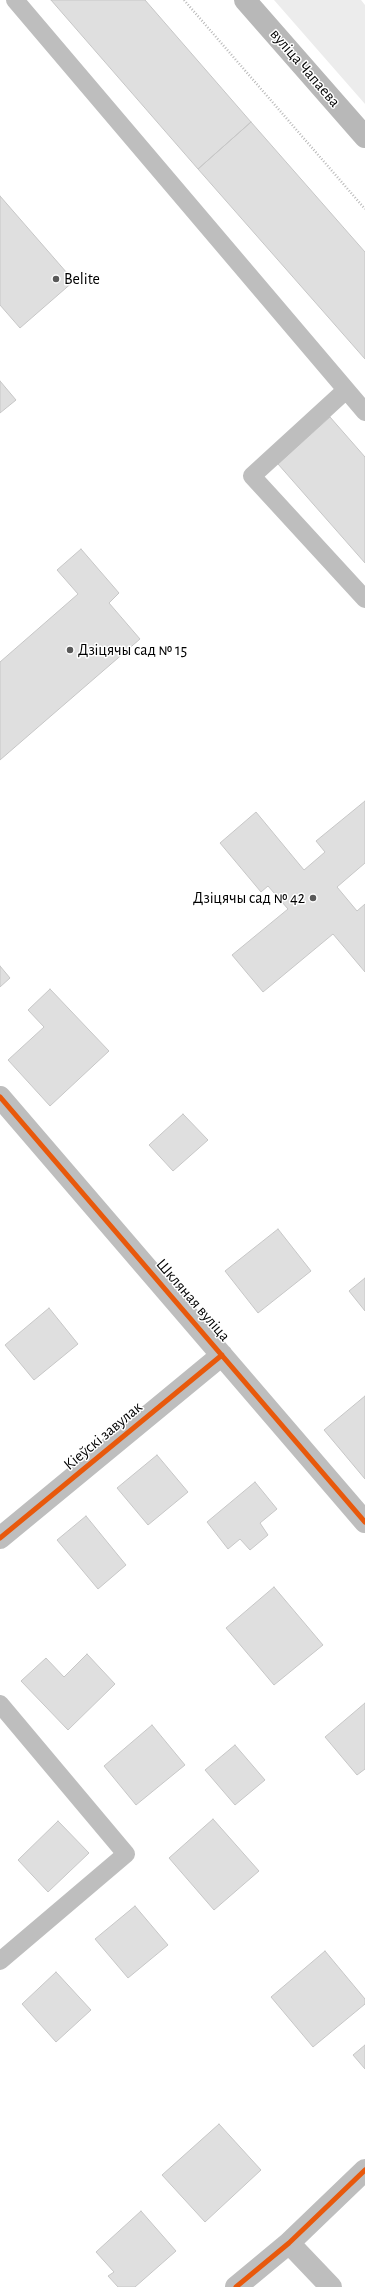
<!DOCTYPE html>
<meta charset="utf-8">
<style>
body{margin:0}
canvas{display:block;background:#fff}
</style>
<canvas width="365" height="2287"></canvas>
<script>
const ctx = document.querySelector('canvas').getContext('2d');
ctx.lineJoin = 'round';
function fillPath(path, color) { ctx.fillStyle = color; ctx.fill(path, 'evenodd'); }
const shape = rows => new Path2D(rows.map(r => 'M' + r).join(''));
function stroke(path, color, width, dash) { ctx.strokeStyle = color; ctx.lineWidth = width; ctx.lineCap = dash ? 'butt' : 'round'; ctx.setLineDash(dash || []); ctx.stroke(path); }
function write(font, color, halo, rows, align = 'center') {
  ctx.font = font + ' "Alegreya Sans",sans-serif'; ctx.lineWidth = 3; ctx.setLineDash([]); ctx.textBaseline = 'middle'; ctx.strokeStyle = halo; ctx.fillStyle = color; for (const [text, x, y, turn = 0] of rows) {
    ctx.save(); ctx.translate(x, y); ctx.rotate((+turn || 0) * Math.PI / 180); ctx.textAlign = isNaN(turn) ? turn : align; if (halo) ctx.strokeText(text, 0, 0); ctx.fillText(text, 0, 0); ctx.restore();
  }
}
fillPath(shape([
 [274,0,361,0,365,5,365,104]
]), '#ececec');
const building = shape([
 [51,0,145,0,251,122,198,169,51,0],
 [251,122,365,252,365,359,198,169,251,122],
 [0,196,74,281,20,328,0,305,0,196],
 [0,381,16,400,0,413,0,381],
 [330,417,365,457,365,563,278,464,330,417],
 [81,549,119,593,109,603,140,639,0,760,0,662,78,594,57,570,81,549],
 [365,801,365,863,337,887,357,911,365,904,365,972,333,934,263,992,232,955,288,909,268,886,261,892,220,843,256,812,304,870,325,852,316,841,365,801],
 [0,966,10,978,0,987,0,966],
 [50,989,109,1051,50,1106,8,1060,44,1027,28,1010,50,989],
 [183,1114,208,1140,173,1171,149,1145,183,1114],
 [278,1229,311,1271,258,1313,225,1271,278,1229],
 [365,1278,365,1311,349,1291,365,1278],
 [49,1308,78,1344,34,1380,5,1345,49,1308],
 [365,1396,365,1479,324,1430,365,1396],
 [157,1455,188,1492,148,1525,117,1488,157,1455],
 [255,1482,277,1509,260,1523,268,1535,250,1550,240,1539,228,1549,207,1522,255,1482],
 [86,1516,126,1565,98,1589,57,1540,86,1516],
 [274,1587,323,1645,274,1685,226,1628,274,1587],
 [87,1654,115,1684,68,1730,21,1681,46,1658,64,1677,87,1654],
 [365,1703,365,1769,357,1775,325,1737,365,1703],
 [152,1725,185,1765,136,1805,104,1766,152,1725],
 [235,1745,265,1780,235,1805,205,1770,235,1745],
 [213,1819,259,1871,214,1910,169,1858,213,1819],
 [58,1821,89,1853,48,1892,18,1860,58,1821],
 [135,1906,168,1945,128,1978,95,1939,135,1906],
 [325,1951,365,1999,365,2004,313,2047,271,1997,325,1951],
 [56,1972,91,2010,56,2042,22,2004,56,1972],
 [365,2045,365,2069,353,2055,365,2045],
 [219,2124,261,2170,205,2222,162,2175,219,2124],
 [141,2211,176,2251,135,2287,118,2287,108,2276,114,2272,96,2252,141,2211]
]);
fillPath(building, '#dfdfdf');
stroke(building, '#c7c7c7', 1);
stroke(shape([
 [184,0,365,209]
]), '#b9b9b9', 2.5, [1, 2]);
stroke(shape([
 [15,0,365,412],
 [346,390,252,476,365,599],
 [0,1704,126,1854,0,1961]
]), '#bebebe', 18);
stroke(shape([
 [0,1097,365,1522],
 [0,1538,222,1355],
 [289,2243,331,2287],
 [236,2287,289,2243,365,2170]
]), '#bebebe', 22);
stroke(shape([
 [245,0,365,137]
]), '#b8b8b8', 22);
stroke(shape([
 [0,1097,365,1522],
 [0,1538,222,1355],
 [236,2287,289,2243,365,2170]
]), '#e8590c', 5);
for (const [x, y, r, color] of [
 [56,279,4,"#595959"],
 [70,650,4,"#595959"],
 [313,898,4,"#595959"]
]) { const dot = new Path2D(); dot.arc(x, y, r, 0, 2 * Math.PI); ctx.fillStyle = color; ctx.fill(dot); stroke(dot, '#fff', 1.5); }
write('16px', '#000', '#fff', [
 ["вуліца Чапаева",305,68,49],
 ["Шкляная вуліца",193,1300,49],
 ["Кіеўскі завулак",103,1436,-40]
]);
write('16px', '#000', '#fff', [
 ["Belite",64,279],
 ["Дзіцячы сад № 15",78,650],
 ["Дзіцячы сад № 42",305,898,"right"]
], 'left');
</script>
